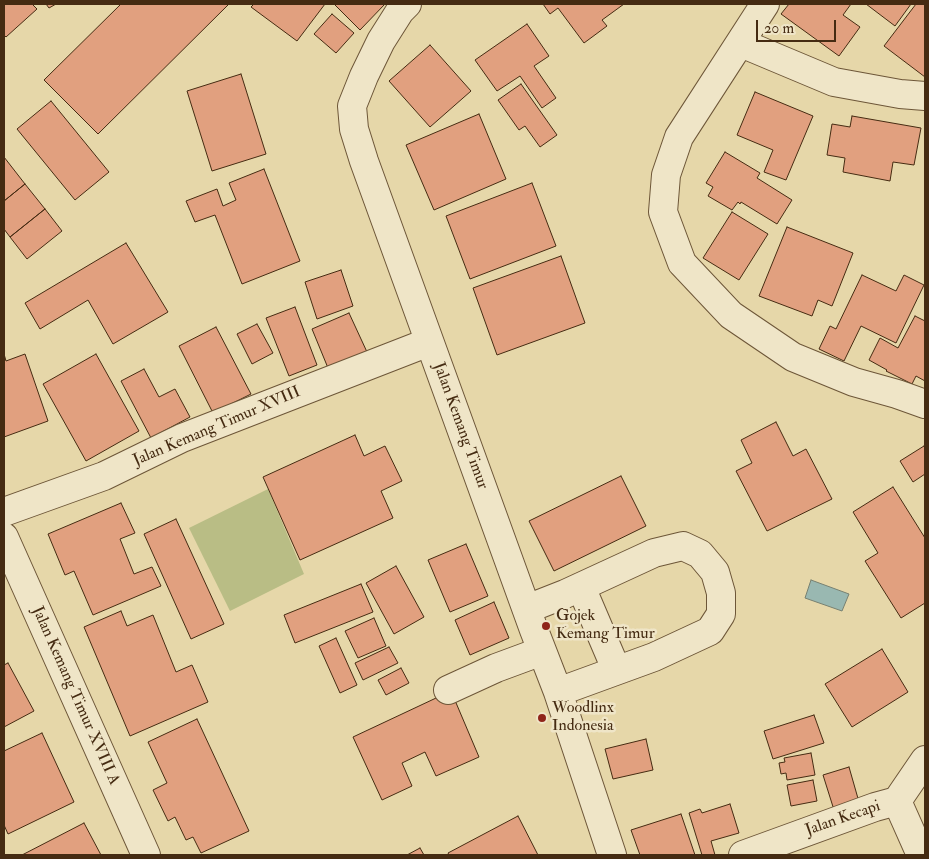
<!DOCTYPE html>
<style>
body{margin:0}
#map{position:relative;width:929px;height:859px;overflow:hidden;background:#e6d7a9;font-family:"IM FELL Double Pica",serif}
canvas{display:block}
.frame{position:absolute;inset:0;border:5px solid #452b12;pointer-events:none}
.scale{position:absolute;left:756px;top:20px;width:80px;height:22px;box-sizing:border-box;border:2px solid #452b12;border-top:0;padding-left:6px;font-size:15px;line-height:18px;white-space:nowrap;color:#452b12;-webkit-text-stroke:4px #efe5c7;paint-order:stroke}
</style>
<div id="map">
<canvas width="929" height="859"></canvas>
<div class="frame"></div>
<div class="scale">20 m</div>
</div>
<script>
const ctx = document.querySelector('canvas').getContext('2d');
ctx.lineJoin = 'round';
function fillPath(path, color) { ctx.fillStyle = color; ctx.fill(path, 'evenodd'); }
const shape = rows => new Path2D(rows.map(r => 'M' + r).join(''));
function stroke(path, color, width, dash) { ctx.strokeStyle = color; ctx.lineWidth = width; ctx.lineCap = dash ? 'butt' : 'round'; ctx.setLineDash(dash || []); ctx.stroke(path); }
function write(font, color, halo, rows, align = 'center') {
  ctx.font = font + ' "IM FELL Double Pica",serif'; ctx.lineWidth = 5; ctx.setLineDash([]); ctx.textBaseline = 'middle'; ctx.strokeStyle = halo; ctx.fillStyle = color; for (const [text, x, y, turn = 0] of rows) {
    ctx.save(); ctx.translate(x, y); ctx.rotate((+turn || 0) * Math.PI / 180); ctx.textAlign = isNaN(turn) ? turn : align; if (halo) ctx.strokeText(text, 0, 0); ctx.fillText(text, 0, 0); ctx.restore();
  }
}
fillPath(shape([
 [268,489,304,574,230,611,189,528]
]), '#b9bd85');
const water = shape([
 [811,580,849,594,842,611,805,598,811,580]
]);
fillPath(water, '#99b8b1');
stroke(water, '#778071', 1);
const building = shape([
 [4,4,32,4,37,9,6,37,4,35,4,4],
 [46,4,56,4,49,8,46,4],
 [121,4,229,4,98,134,44,80,121,4],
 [254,4,325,4,297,41,251,7,254,4],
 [334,4,385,4,360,30,334,4],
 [543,4,624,4,602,20,607,26,584,43,558,8,550,14,543,4],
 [789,4,851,4,843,15,860,27,839,56,781,14,789,4],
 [866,4,911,4,895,26,866,4],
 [916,4,925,4,925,77,884,46,916,4],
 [332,14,354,33,336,53,314,34,332,14],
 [527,24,549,56,534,66,556,98,542,108,520,76,497,91,475,60,527,24],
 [430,45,471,91,430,127,389,81,430,45],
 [241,74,266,154,212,171,187,91,241,74],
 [521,84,557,135,540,147,525,126,519,130,498,100,521,84],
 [755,92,813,116,786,180,764,172,773,150,737,135,755,92],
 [51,101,109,172,75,200,17,129,51,101],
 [479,114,506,179,434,210,406,145,479,114],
 [852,116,921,128,914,165,893,162,890,181,843,172,845,158,827,155,832,124,850,127,852,116],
 [725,152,760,173,757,178,792,200,777,224,741,202,740,204,738,202,732,210,708,196,713,187,706,183,725,152],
 [4,157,25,184,4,201,4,157],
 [264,169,300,261,242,284,215,215,195,222,186,201,217,189,223,206,236,200,229,183,264,169],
 [532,183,556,246,470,279,446,216,532,183],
 [25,184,45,209,10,237,4,229,4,201,25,184],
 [45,209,62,231,27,259,10,237,45,209],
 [732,212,768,234,739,280,703,258,732,212],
 [787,227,853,253,832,306,818,300,812,316,759,296,787,227],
 [126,243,168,312,113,344,88,300,40,329,25,303,126,243],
 [561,256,585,323,497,355,473,288,561,256],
 [341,270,353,306,317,319,305,282,341,270],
 [862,275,896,291,904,275,924,285,896,343,861,326,844,361,819,349,830,326,836,329,862,275],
 [295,307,317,365,289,376,266,318,295,307],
 [349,313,367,352,328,368,312,329,349,313],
 [915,316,925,321,925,381,916,376,912,384,886,371,887,370,869,360,880,338,898,348,915,316],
 [257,324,273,353,252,364,237,334,257,324],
 [216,327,251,394,213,413,179,346,216,327],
 [4,354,6,361,25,354,48,421,4,437,4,354],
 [96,354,139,431,86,461,43,384,96,354],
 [144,369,159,397,175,389,190,417,151,438,121,381,144,369],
 [776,422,793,456,806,449,832,499,767,531,736,471,752,463,741,440,776,422],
 [355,435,364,456,385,446,402,481,381,491,393,518,300,560,263,477,355,435],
 [924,446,925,449,925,474,913,482,900,461,924,446],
 [621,476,646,526,554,571,529,521,621,476],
 [893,487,925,538,925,603,901,618,865,561,878,553,853,512,893,487],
 [121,503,135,533,120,539,134,574,152,567,161,586,93,615,74,571,65,575,48,534,121,503],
 [176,519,224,624,191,639,144,534,176,519],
 [466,544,488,596,450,612,428,560,466,544],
 [396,566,424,617,394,634,366,583,396,566],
 [361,584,373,612,295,643,284,615,361,584],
 [494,602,509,638,470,655,455,620,494,602],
 [121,611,127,626,153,615,176,672,192,665,208,702,130,736,84,627,121,611],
 [374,618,386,646,358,658,345,631,374,618],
 [336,638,357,685,340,693,319,646,336,638],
 [389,647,398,663,363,680,355,663,389,647],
 [882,649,908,692,852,727,825,684,882,649],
 [8,663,34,711,4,727,4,665,8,663],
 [401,668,409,683,386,695,378,680,401,668],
 [451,691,479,757,436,776,425,752,402,763,412,786,382,800,353,737,451,691],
 [814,715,824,743,773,759,764,731,814,715],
 [197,719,249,831,201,853,193,837,186,840,175,817,168,821,153,790,167,783,148,742,197,719],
 [42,733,74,802,8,834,4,825,4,751,42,733],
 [646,739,653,770,613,779,605,749,646,739],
 [811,753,815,775,787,780,786,773,781,774,779,763,785,762,784,758,811,753],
 [849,767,859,802,834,810,823,775,849,767],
 [813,780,817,801,791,806,787,785,813,780],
 [730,804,739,833,711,841,715,855,702,855,689,813,700,809,702,813,730,804],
 [681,814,695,855,640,855,631,830,681,814],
 [518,816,538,855,449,855,448,853,518,816],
 [84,823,101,855,22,855,84,823],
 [420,848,424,855,407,855,420,848]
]);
fillPath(building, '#e1a07f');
stroke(building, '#452b12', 1);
const minor = shape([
 [407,4,400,11,381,41,364,76,352,106,354,129,364,161,534,630,558,692,612,855],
 [765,4,679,137,666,175,663,212,682,263,731,315,793,357,854,382,897,394,925,404],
 [741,43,834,82,900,94,925,96],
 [4,512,104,476,182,438,429,342],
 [4,537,146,855],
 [581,587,616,669],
 [526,608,537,605,565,594,654,553,683,546,700,554,715,572,721,593,721,614,710,631,654,657,558,692],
 [448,690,496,668,542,651],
 [897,801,921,855],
 [743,855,875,807,897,801,925,760]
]);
stroke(minor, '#6d5638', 30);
stroke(minor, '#efe5c7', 28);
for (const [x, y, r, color] of [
 [546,626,5,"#8f2418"],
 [542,718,5,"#8f2418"]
]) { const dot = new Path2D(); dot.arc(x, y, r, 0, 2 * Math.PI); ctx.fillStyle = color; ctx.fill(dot); stroke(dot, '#efe5c7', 2); }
write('16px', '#452b12', '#efe5c7', [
 ["Jalan Kemang Timur",460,426,70],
 ["Jalan Kemang Timur XVIII",217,427,-23],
 ["Jalan Kemang Timur XVIII A",75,696,66],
 ["Jalan Kecapi",843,819,-19]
]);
write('16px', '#452b12', '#efe5c7', [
 ["Gojek",556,617],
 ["Kemang Timur",556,635],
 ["Woodlinx",552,709],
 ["Indonesia",552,727]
], 'left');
</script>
